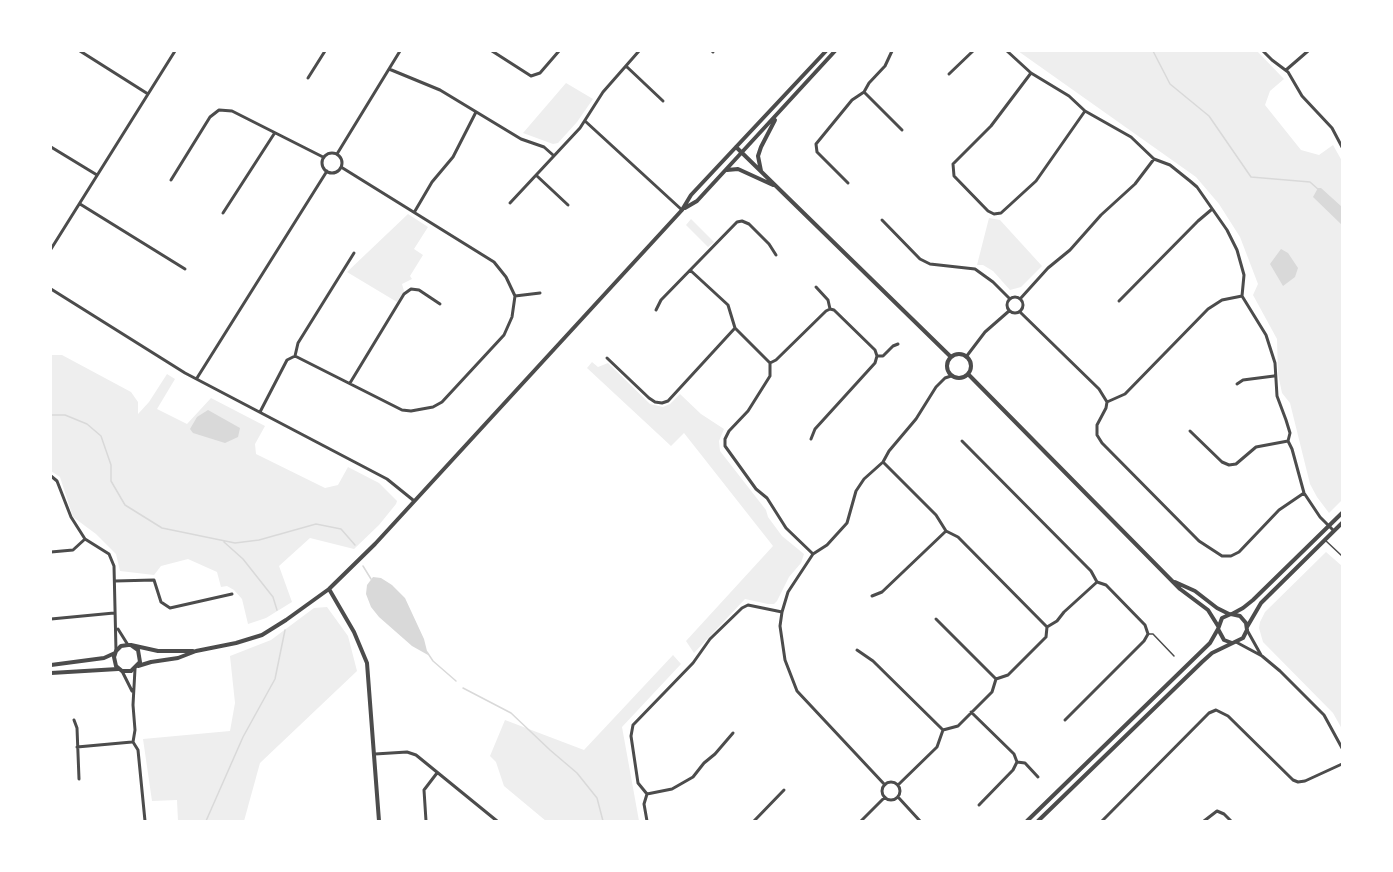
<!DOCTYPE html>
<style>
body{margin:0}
#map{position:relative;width:1393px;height:872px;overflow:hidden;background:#fff;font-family:"Roboto Condensed",sans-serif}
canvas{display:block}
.frame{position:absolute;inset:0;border:52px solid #fff;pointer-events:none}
</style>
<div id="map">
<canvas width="1393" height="872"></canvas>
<div class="frame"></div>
</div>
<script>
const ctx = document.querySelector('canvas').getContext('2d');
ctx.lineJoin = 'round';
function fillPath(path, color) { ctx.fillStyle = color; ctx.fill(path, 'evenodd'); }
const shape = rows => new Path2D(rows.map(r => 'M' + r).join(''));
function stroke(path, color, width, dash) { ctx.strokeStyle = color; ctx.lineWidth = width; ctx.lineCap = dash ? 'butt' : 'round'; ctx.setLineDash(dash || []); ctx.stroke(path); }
fillPath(shape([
 [1018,51,1257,51,1284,79,1270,91,1265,105,1301,150,1319,155,1333,145,1342,161,1342,500,1329,513,1317,497,1310,484,1290,403,1282,393,1278,374,1277,339,1253,295,1258,284,1240,237,1219,204,1196,177],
 [566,83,593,99,577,122,558,143,553,144,523,133],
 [408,214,428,227,414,249,423,255,410,276,412,279,402,284,404,291,397,302,347,272],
 [989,218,1000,220,1042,266,1021,287,1010,290,993,271,983,265,977,265],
 [691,219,714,242,708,247,686,225],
 [51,355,62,355,131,392,138,402,138,414,149,402,167,374,175,379,157,409,187,424,211,398,265,426,255,444,256,454,325,488,338,485,348,467,379,483,397,501,396,504,379,525,354,549,310,538,279,566,292,602,266,618,248,624,242,599,234,590,227,586,221,587,217,572,188,559,161,566,154,575,120,571,116,554,96,534,73,517,60,477,51,471],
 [592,362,598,367,608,363,650,404,663,407,670,404,680,394,701,414,724,429,719,441,720,451,766,510,768,517,782,536,804,554,801,563,789,577,777,601,774,604,768,604,745,599,694,653,686,641,773,546,684,433,671,446,587,368],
 [1326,552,1342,566,1342,729,1333,713,1263,642,1259,628,1260,622,1265,612],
 [327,607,348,636,357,671,260,763,244,821,178,821,177,800,152,801,143,739,230,731,235,703,230,656,271,640,314,608],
 [673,655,681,664,622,727,639,821,546,821,504,786,496,762,490,756,505,720,584,750]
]), '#eee');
fillPath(shape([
 [1318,188,1321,188,1342,207,1342,225,1313,197],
 [1281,249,1288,253,1298,268,1295,277,1283,286,1270,264],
 [208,410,240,428,238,437,225,443,193,433,190,429,197,417],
 [373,577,381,578,392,585,405,598,424,639,428,655,412,646,379,617,371,607,366,594,367,585]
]), '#d9d9d9');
stroke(shape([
 [1153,51,1170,84,1209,116,1251,177,1310,182,1319,190],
 [51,415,65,415,87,424,101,436,111,465,111,481,125,505,162,528,235,543,259,540,316,524,341,529,355,545],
 [224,542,243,559,273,597,277,610],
 [363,566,371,579],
 [427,652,433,661,456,681],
 [463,688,511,713,550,750,577,773,597,798,603,821],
 [206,821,243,737,275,679,285,630]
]), '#d9d9d9', 1.5);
stroke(shape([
 [1325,540,1342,556],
 [1149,634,1153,634,1174,656]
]), '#4c4c4c', 1.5);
stroke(shape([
 [80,51,148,94],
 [492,51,531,76,540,73,559,51],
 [712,51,713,52],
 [1007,51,1031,73,1069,96,1085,111,1131,137,1154,159,1170,165,1190,181,1197,187,1227,230,1237,250,1244,275,1242,296,1266,335,1275,363,1277,396,1286,420,1290,433,1288,441,1292,449,1304,493,1320,517,1334,531],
 [1263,51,1272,60,1288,72,1302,96,1332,128,1342,147],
 [626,66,663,101],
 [389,69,440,90,521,139,544,147,553,155],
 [1286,70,1308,51],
 [1031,73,991,126,953,164,954,176,988,211,994,214,1001,213,1036,181,1085,111],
 [949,74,973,51],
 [308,78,325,51],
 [864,92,902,130],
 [585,121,682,210],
 [51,147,97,175],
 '322 163a10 10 0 1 1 20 0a10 10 0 1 1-20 0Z',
 [337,154,400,51],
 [537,176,568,205],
 [171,180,210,117,219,110,232,111,323,157],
 [848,183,817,152,816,144,852,100,864,92,869,83,885,66,892,51],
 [510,203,580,128,603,92,639,51],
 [80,204,185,269],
 [415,211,432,182,453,157,476,112],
 [223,213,274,134],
 [882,220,920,259,930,264,975,269,993,282,1010,299],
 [51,249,175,51],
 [690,270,728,305,735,328,770,363,770,376,748,411,729,431,725,439,725,446,756,489,767,498,786,528,813,554],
 [816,287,828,300,830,309],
 [51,289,185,373,387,479,413,500],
 [515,296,540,293],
 [1242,296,1222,300,1208,309,1125,394,1107,402,1106,408,1097,425,1097,435,1102,443,1199,541,1222,556,1231,556,1239,552,1279,510,1304,493],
 '1007 305a8 8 0 1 1 16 0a8 8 0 1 1-16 0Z',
 [1020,299,1048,268,1070,250,1101,215,1135,184,1154,159],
 [1119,301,1198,221,1211,210],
 [656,310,661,300,737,222,742,221,749,224,769,244,776,255],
 [1020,312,1099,389,1107,402],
 [295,356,298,343,354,253],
 [877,356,883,356,893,346,898,344],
 [966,357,985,332,1009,311],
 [607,358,649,398,655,402,662,403,668,401,735,328],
 [770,363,776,360,826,311,830,309,834,310,875,350,877,356,875,363,815,429,811,439],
 [197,378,327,171],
 [350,383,404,294,411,289,419,290,440,304],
 [1237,384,1243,380,1274,376],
 [260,412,287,360,295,356,402,410,411,411,433,407,442,402,504,335,512,317,515,296,506,277,494,262,341,167],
 [1190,431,1222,462,1229,465,1236,464,1256,447,1288,441],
 [962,441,1091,571,1097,582],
 [883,462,936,515,946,531,958,537,1047,627,1046,637,1008,675,996,679,992,692,958,726,943,730,937,747,898,785],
 [51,476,57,481,71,517,85,539,109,554,114,566,116,651],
 [51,552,73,550,85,539],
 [115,581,154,580,161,602,170,608,232,594],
 [872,596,882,592,946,531],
 [51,619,114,613],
 [936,619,996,679],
 [1047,627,1057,621,1064,612,1097,582,1106,585,1145,625,1148,634,1144,641,1065,720],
 [118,629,128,645],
 [1247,630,1261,655],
 [1236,642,1262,656,1280,671,1324,715,1342,748],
 [857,650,873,661,943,730],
 [135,669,133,705,135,730,133,742,138,750,145,821],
 [122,671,132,691],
 [971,712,1014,754,1017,762,1013,770,979,805],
 [74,720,77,728,79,779],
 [77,747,132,742],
 [375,754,407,752,416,755,497,821],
 [1017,762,1025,763,1038,777],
 '882 791a9 9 0 1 1 18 0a9 9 0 1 1-18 0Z',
 [885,785,797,691,785,660,780,626,782,612,788,592,813,554,827,545,847,523,856,491,864,479,883,462,889,451,916,419,936,387,945,378,951,376],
 [647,794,672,789,693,777,704,763,715,754,733,733],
 [898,797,920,821],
 [426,821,424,790,437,773],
 [647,821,644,804,647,794,638,783,631,736,633,725,693,663,710,639,742,608,748,605,782,612],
 [754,821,784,790],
 [861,821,885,797],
 [1102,821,1209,713,1216,710,1228,716,1293,780,1298,782,1305,781,1342,764],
 [1204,821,1217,811,1224,814,1231,821]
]), '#4c4c4c', 3);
stroke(shape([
 [736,147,951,357],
 [727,170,738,169,773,185],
 [761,171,758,156,761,147,775,120],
 [685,208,697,201,835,51],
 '947 366a12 12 0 1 1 24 0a12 12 0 1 1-24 0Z',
 [968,374,1180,589,1208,610,1218,626],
 [1175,582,1195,591,1217,608,1229,614],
 [329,589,354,632,367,663,379,821],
 [1232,614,1243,608,1253,600,1342,513],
 [1247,627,1261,603,1342,523],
 [131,645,138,650,140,662,131,671,122,671,116,666,114,657,116,651,121,646,128,645,131,645,158,651,193,651],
 [51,665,104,658,115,653],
 [138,666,151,662,178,658,196,651,236,643,262,635,286,620,329,589,375,544,682,210,691,195,826,51],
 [51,673,118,669],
 [1027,821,1210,643,1218,629],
 [1038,821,1202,662,1212,653,1243,638,1247,630,1246,623,1240,616,1231,614,1222,618,1218,629,1224,640,1232,643]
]), '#4c4c4c', 4);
</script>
